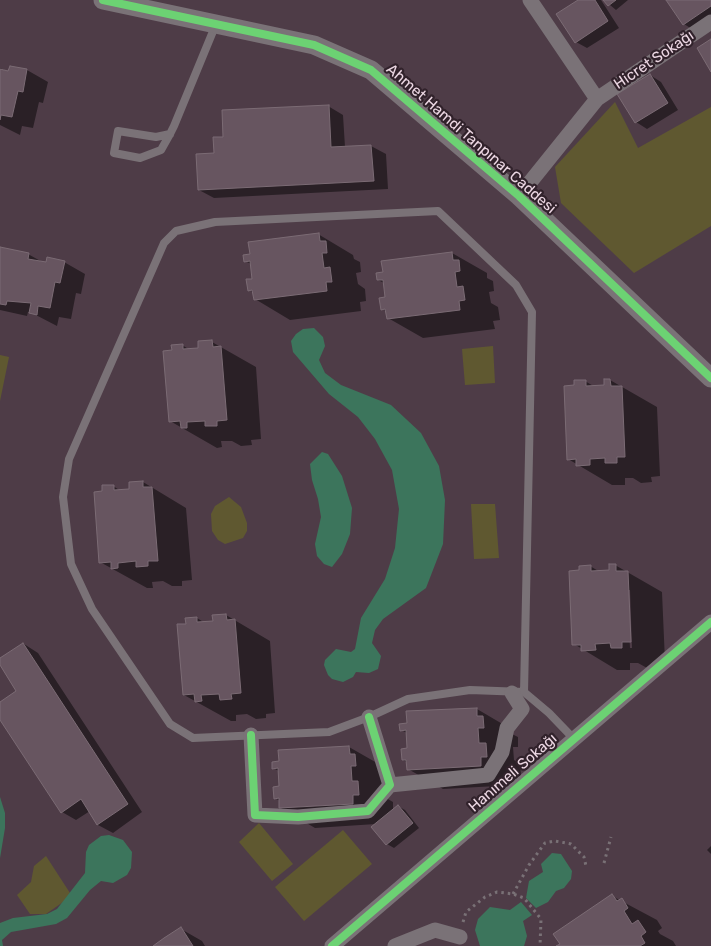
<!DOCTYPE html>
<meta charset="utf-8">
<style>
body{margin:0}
canvas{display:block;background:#4e3c47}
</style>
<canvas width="711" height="946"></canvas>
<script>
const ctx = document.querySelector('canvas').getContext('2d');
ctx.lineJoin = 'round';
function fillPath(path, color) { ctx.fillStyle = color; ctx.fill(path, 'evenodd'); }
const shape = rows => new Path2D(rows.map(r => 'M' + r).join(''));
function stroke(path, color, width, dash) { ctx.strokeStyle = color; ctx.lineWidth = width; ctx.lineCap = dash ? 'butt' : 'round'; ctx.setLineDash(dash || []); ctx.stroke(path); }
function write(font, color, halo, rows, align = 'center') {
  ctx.font = font + ' Rubik,sans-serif'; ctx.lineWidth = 4.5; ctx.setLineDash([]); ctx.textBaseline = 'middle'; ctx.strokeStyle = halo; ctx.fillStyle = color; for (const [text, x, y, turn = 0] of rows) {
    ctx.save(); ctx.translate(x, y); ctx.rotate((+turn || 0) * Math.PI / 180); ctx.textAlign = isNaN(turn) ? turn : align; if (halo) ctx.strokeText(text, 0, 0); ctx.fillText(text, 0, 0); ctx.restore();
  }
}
fillPath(shape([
 [615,102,638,148,711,107,711,226,634,273,561,203,555,167],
 [493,346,495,383,465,385,462,349],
 [0,355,9,357,0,401],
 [229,497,241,507,247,523,247,531,243,538,225,544,218,540,212,531,211,514,215,506],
 [471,504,495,504,499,558,474,559],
 [259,823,293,864,272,881,239,842],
 [343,830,372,864,304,921,275,887],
 [46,856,70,893,63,902,46,914,30,914,17,895,31,882,34,866]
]), '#5f5830');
fillPath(shape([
 [314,328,323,337,325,346,319,360,325,373,341,385,391,405,421,433,439,466,445,500,443,544,426,588,383,619,375,630,372,643,381,656,378,669,369,673,356,672,353,677,343,682,332,679,328,675,324,665,325,660,336,649,351,652,355,649,361,618,385,579,395,548,399,509,392,470,375,439,358,417,329,394,293,352,291,341,296,334,303,329],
 [322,452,328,454,342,476,352,508,350,534,342,554,332,567,324,564,317,556,315,544,321,517,318,499,312,480,310,464],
 [0,797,5,813,5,828,0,858],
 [109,835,123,840,132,852,131,868,127,875,113,883,101,881,90,890,67,918,56,924,11,932,2,940,3,946,0,946,0,923,13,918,47,914,57,909,85,873,86,852,89,845,101,836],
 [552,853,561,854,572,871,571,879,564,888,556,891,548,902,536,908,526,898,529,881,543,872,541,864],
 [521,902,532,915,523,921,527,936,524,946,480,946,475,930,478,919,490,907,510,910]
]), '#3c755c');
fillPath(shape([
 [580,0,601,0,619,28,587,48,576,42],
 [604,0,628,0,616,10],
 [667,0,711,0,711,20,695,31,684,24],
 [10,67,27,70,48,82,43,103,39,102,33,128,22,126,20,135,0,125,0,68,9,72],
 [650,75,661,82,678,110,647,129,636,122,619,94],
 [328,106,343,115,345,147,371,146,386,154,388,189,214,198,199,190,225,138],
 [318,234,353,255,354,259,360,262,361,272,356,273,358,284,365,289,366,301,360,302,361,311,290,320,255,299,254,293,249,290,253,280,251,264,245,261],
 [0,248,28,254,44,263,64,262,85,274,81,294,76,293,71,319,59,317,57,326,30,312,28,312,27,316,0,310],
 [452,253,487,273,487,278,493,281,494,291,489,292,491,303,498,307,500,320,493,321,495,329,423,338,388,318,387,312,382,309,386,298,384,283,378,280],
 [212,342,256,367,261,439,251,440,252,445,241,446,232,441,221,441,222,447,217,448,170,421,173,351,182,345,190,350,200,349],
 [610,380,657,407,660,476,651,477,652,482,641,483,633,478,625,478,625,485,612,485,568,459,575,387,585,381,595,387,605,387],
 [143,482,186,508,192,580,182,581,182,586,172,586,163,581,152,582,153,588,147,588,100,562,104,492,113,486,121,491,130,490],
 [615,565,662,592,665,661,647,668,638,663,630,663,630,670,617,670,574,644,580,572,590,566,600,572,610,571],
 [627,590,630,590,632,648,630,648],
 [226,615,270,641,275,713,266,714,266,718,256,719,247,714,236,715,236,721,231,721,184,695,187,625,197,618,205,623,214,622],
 [24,644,38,653,142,812,113,833,98,825,90,811,76,820,62,812,0,718,0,704,17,692,0,659],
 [477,709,511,729,512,734,518,737,518,747,513,747,514,760,520,764,521,776,515,777,515,785,443,789,408,769,408,763,403,760,408,749,407,733,401,730],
 [349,747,384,767,386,798,393,802,393,810,398,806,405,810,419,828,394,848,387,844,376,824,315,828,281,808,280,801,275,798,280,788,279,771,273,768],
 [711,846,711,854,707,850],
 [612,896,657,920,662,928,658,931,660,934,673,941,676,946,558,946],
 [181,929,202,941,205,946,155,946]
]), '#0007');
const building = shape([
 [578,0,595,0,608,21,575,43,556,14,578,0],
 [603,0,616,0,608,6,603,0],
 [666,0,711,0,711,6,683,25,666,0],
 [711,39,711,72,697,48,711,39],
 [10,66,27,69,23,92,18,91,12,117,1,115,0,120,0,69,8,71,10,66],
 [650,74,668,103,635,123,617,94,650,74],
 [329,105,331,147,371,145,374,181,198,190,196,154,214,153,213,137,223,137,222,110,329,105],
 [319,233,320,241,326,241,327,253,322,253,324,268,330,267,332,282,326,282,327,291,254,300,252,290,248,291,246,279,252,279,250,261,244,262,243,255,250,254,248,242,319,233],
 [0,247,29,253,28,259,46,262,47,257,65,261,60,283,55,282,50,308,38,306,37,315,29,313,31,303,7,301,6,305,0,304,0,247],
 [452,252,453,260,459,260,460,271,455,272,457,287,463,286,465,300,459,301,460,310,387,319,385,309,381,310,379,298,385,297,383,280,377,280,376,273,383,272,381,261,452,252],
 [212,340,213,347,221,346,227,420,217,421,217,426,205,426,205,421,187,422,187,428,181,428,180,421,169,422,163,351,172,350,171,345,183,344,183,349,198,348,198,341,212,340],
 [604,379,610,379,611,386,622,386,625,457,617,457,617,463,605,463,605,458,590,459,590,465,576,466,576,459,567,460,564,386,574,385,574,380,586,380,586,386,604,385,604,379],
 [143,481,143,487,152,487,158,561,148,561,148,566,136,567,136,561,118,563,118,568,111,569,111,562,99,563,94,492,102,491,102,485,114,485,114,490,129,489,129,482,143,481],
 [609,564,616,564,616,571,628,571,631,642,622,642,622,648,611,648,610,643,595,644,596,650,581,651,581,645,572,645,569,571,579,570,579,566,591,565,591,571,609,570,609,564],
 [226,614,227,620,235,619,241,693,231,694,232,699,220,700,219,694,201,695,202,701,195,702,194,694,183,695,177,624,186,624,185,618,197,617,197,622,213,621,212,615,226,614],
 [23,643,128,804,97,825,81,799,61,813,0,720,0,702,16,691,0,665,0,658,23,643],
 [477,708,477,716,483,716,484,728,478,728,479,743,486,743,487,757,481,757,481,766,407,770,406,760,402,760,401,749,407,748,406,730,400,731,399,724,407,723,406,711,477,708],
 [349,746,350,754,355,754,356,766,351,766,352,781,358,781,359,795,353,795,353,804,279,808,279,798,274,799,273,787,279,786,278,768,272,769,272,762,279,761,278,750,349,746],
 [398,805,413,823,386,845,371,827,398,805],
 [612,894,617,901,622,898,628,908,624,911,632,924,638,920,646,932,641,936,645,943,640,946,556,946,560,944,553,934,612,894],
 [181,927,193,946,153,946,164,938,181,927]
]);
fillPath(building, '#675560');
stroke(building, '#7b6b74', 1);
stroke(shape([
 [604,863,611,837],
 [513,894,529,865,545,843,555,841,571,844,584,857,586,866],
 [463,922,466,912,485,897,497,892,513,894,524,898,541,919,540,946]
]), '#797176', 3, [2.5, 4]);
stroke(shape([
 [170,134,156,137,118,131,114,153,140,158,161,150,170,134,174,126,216,24],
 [524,692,532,312,516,285,438,211,215,222,176,231,164,243,69,459,63,497,71,564,92,609,170,724,193,738,329,732,369,717,408,699,470,690,524,692,549,713,574,739]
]), '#7a7277', 8);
stroke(shape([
 [530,0,597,99],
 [519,196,597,99,711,22],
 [251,735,255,815,298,817,368,811,390,785,369,717],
 [390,785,488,775,502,752,507,728,522,709,512,693],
 [332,946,711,622],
 [395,946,435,930,460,937]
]), '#7a7277', 15);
stroke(shape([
 [103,0,314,45,371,70,519,196,711,378]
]), '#7a7277', 19);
stroke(shape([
 [103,0,314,45,371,70,519,196,711,378],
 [251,735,255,815,298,817,368,811,390,785,369,717],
 [332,946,711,622]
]), '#6cd273', 8);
write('15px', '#ecd7e3', '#31222b', [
 ["Hicret Sokağı",654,60,-34],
 ["Ahmet Hamdi Tanpınar Caddesi",471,139,41],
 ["Hanımeli Sokağı",513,773,-41]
]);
</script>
